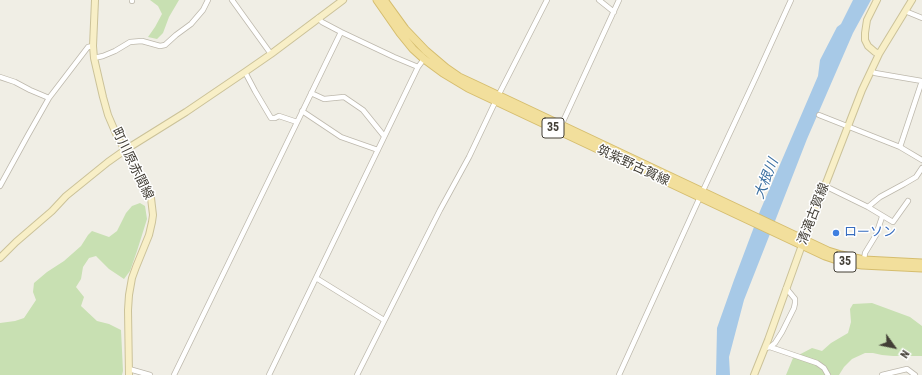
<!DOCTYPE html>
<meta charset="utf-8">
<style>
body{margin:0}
#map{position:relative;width:922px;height:375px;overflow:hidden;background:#f0eee5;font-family:"Roboto Condensed",sans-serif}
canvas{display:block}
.north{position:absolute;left:874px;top:327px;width:40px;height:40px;-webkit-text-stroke:3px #fff;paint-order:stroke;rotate:123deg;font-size:11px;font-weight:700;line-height:16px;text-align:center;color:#423e35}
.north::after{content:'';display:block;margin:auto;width:14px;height:18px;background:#423e35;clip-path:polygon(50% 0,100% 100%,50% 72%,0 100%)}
</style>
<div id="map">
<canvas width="922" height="375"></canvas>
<div class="north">N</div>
</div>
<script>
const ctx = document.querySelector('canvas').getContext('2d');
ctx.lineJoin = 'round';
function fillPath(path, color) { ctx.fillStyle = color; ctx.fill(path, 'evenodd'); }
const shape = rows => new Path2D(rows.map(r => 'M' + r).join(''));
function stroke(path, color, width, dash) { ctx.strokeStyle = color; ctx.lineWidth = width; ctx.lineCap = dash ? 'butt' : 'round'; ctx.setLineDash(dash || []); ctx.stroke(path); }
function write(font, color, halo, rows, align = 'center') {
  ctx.font = font + ' "Roboto Condensed","Noto Sans JP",sans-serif'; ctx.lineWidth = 3; ctx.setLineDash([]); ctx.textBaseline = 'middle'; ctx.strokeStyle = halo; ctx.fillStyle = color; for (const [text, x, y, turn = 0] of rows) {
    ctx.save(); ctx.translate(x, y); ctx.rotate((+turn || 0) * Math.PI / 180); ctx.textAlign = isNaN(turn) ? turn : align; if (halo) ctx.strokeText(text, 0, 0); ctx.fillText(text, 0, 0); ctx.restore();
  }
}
fillPath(shape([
 [150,0,179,0,169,17,163,33,157,39,148,37,155,27,162,14,158,6],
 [140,203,145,206,147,219,137,251,130,271,124,279,109,269,96,256,89,258,83,267,81,279,76,287,84,297,81,306,97,321,109,324,121,330,123,371,122,375,0,375,0,323,15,321,24,318,36,300,33,292,34,283,47,272,64,261,81,246,88,235,92,231,109,237,117,231,126,213,132,206],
 [872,303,910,317,922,326,922,356,893,356,882,355,873,353,865,353,852,359,844,367,839,375,786,375,793,358,812,348,822,351,831,343,848,333,851,322,850,309,853,304]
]), '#c8e0b2');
fillPath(shape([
 [853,0,871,0,853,33,807,139,768,239,744,300,729,357,730,375,716,375,717,328,734,280,760,211,818,76,820,60,837,27,841,24]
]), '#a7c9e7');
const street = shape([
 [132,0,132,1],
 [232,0,271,54],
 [599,0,614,12],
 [905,11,922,18],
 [318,18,322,22,341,32,394,57,418,67],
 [94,58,103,56,115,51,130,42,142,41,160,46,165,45,176,35,191,24,203,10,208,0],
 [871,71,875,73,922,81],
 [245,72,255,91,271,118,275,118,279,116,297,122],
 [0,77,15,82,30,90,49,98],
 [311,93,324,99,344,97,363,110,384,136],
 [302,111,341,137,378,150],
 [819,115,900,147,922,160],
 [560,128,619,0],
 [900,147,922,81],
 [0,186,28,135,49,98,88,47,93,46],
 [825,186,868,207,880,197,904,184,916,177,922,168],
 [868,207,893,222,908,201],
 [864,260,865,253,876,235,882,217],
 [316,278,384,320],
 [770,347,775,343,782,332,794,308,795,303,795,299,786,288],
 [765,348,770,347,817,363,824,368,828,375],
 [129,369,150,375],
 [174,375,341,32],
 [269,375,418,67,424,59],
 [357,375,440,210,469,157,498,96,547,0],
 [619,375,700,197,756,77,791,0],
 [882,375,907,369,915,375]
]);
const secondary = shape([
 [95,0,93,46,94,58,103,97,108,115,117,136,147,189,151,198,153,215,152,222,149,235,136,267,132,278,129,295,128,310,129,375],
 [877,0,867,20,865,33,865,40,868,46,875,52,879,54],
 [0,258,16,242,52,211,66,196,108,162,125,150,186,112,245,72,271,54,343,0],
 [754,375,768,340,802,245,862,90,879,54,912,0]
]);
const primary = shape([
 [377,0,400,33,413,49,424,59,443,73,468,88,825,256,840,261,862,265,922,268],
 [384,0,405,29,426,51,446,68,459,77,472,83,828,251,841,255,864,260,922,263]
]);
stroke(street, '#bdb8ac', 6);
stroke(secondary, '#cbc299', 8);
stroke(primary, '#d5bd6e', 9);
stroke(street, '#fff', 4.5);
stroke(secondary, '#f8efc7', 6);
stroke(primary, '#f2df9c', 7);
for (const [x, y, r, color] of [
 [836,233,4,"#3f7fe0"]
]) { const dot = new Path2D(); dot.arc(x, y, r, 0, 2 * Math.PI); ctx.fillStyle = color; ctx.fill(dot); stroke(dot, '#fff', 1.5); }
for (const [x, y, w] of [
 [553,128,22],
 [845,262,22]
]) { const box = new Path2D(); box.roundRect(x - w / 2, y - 10, w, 20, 3); ctx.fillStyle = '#fff'; ctx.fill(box); stroke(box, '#423e35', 1); }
write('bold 12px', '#423e35', null, [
 ["35",553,128],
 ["35",845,262]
]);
write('13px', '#423e35', '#fff', [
 ["町川原赤間線",132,164,64],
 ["筑紫野古賀線",633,166,25],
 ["清滝古賀線",814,214,-69]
]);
write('13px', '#366cbe', '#fff', [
 ["ローソン",844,233]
], 'left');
write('italic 14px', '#3c70a1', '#fff', [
 ["大根川",767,179,-68]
]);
</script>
